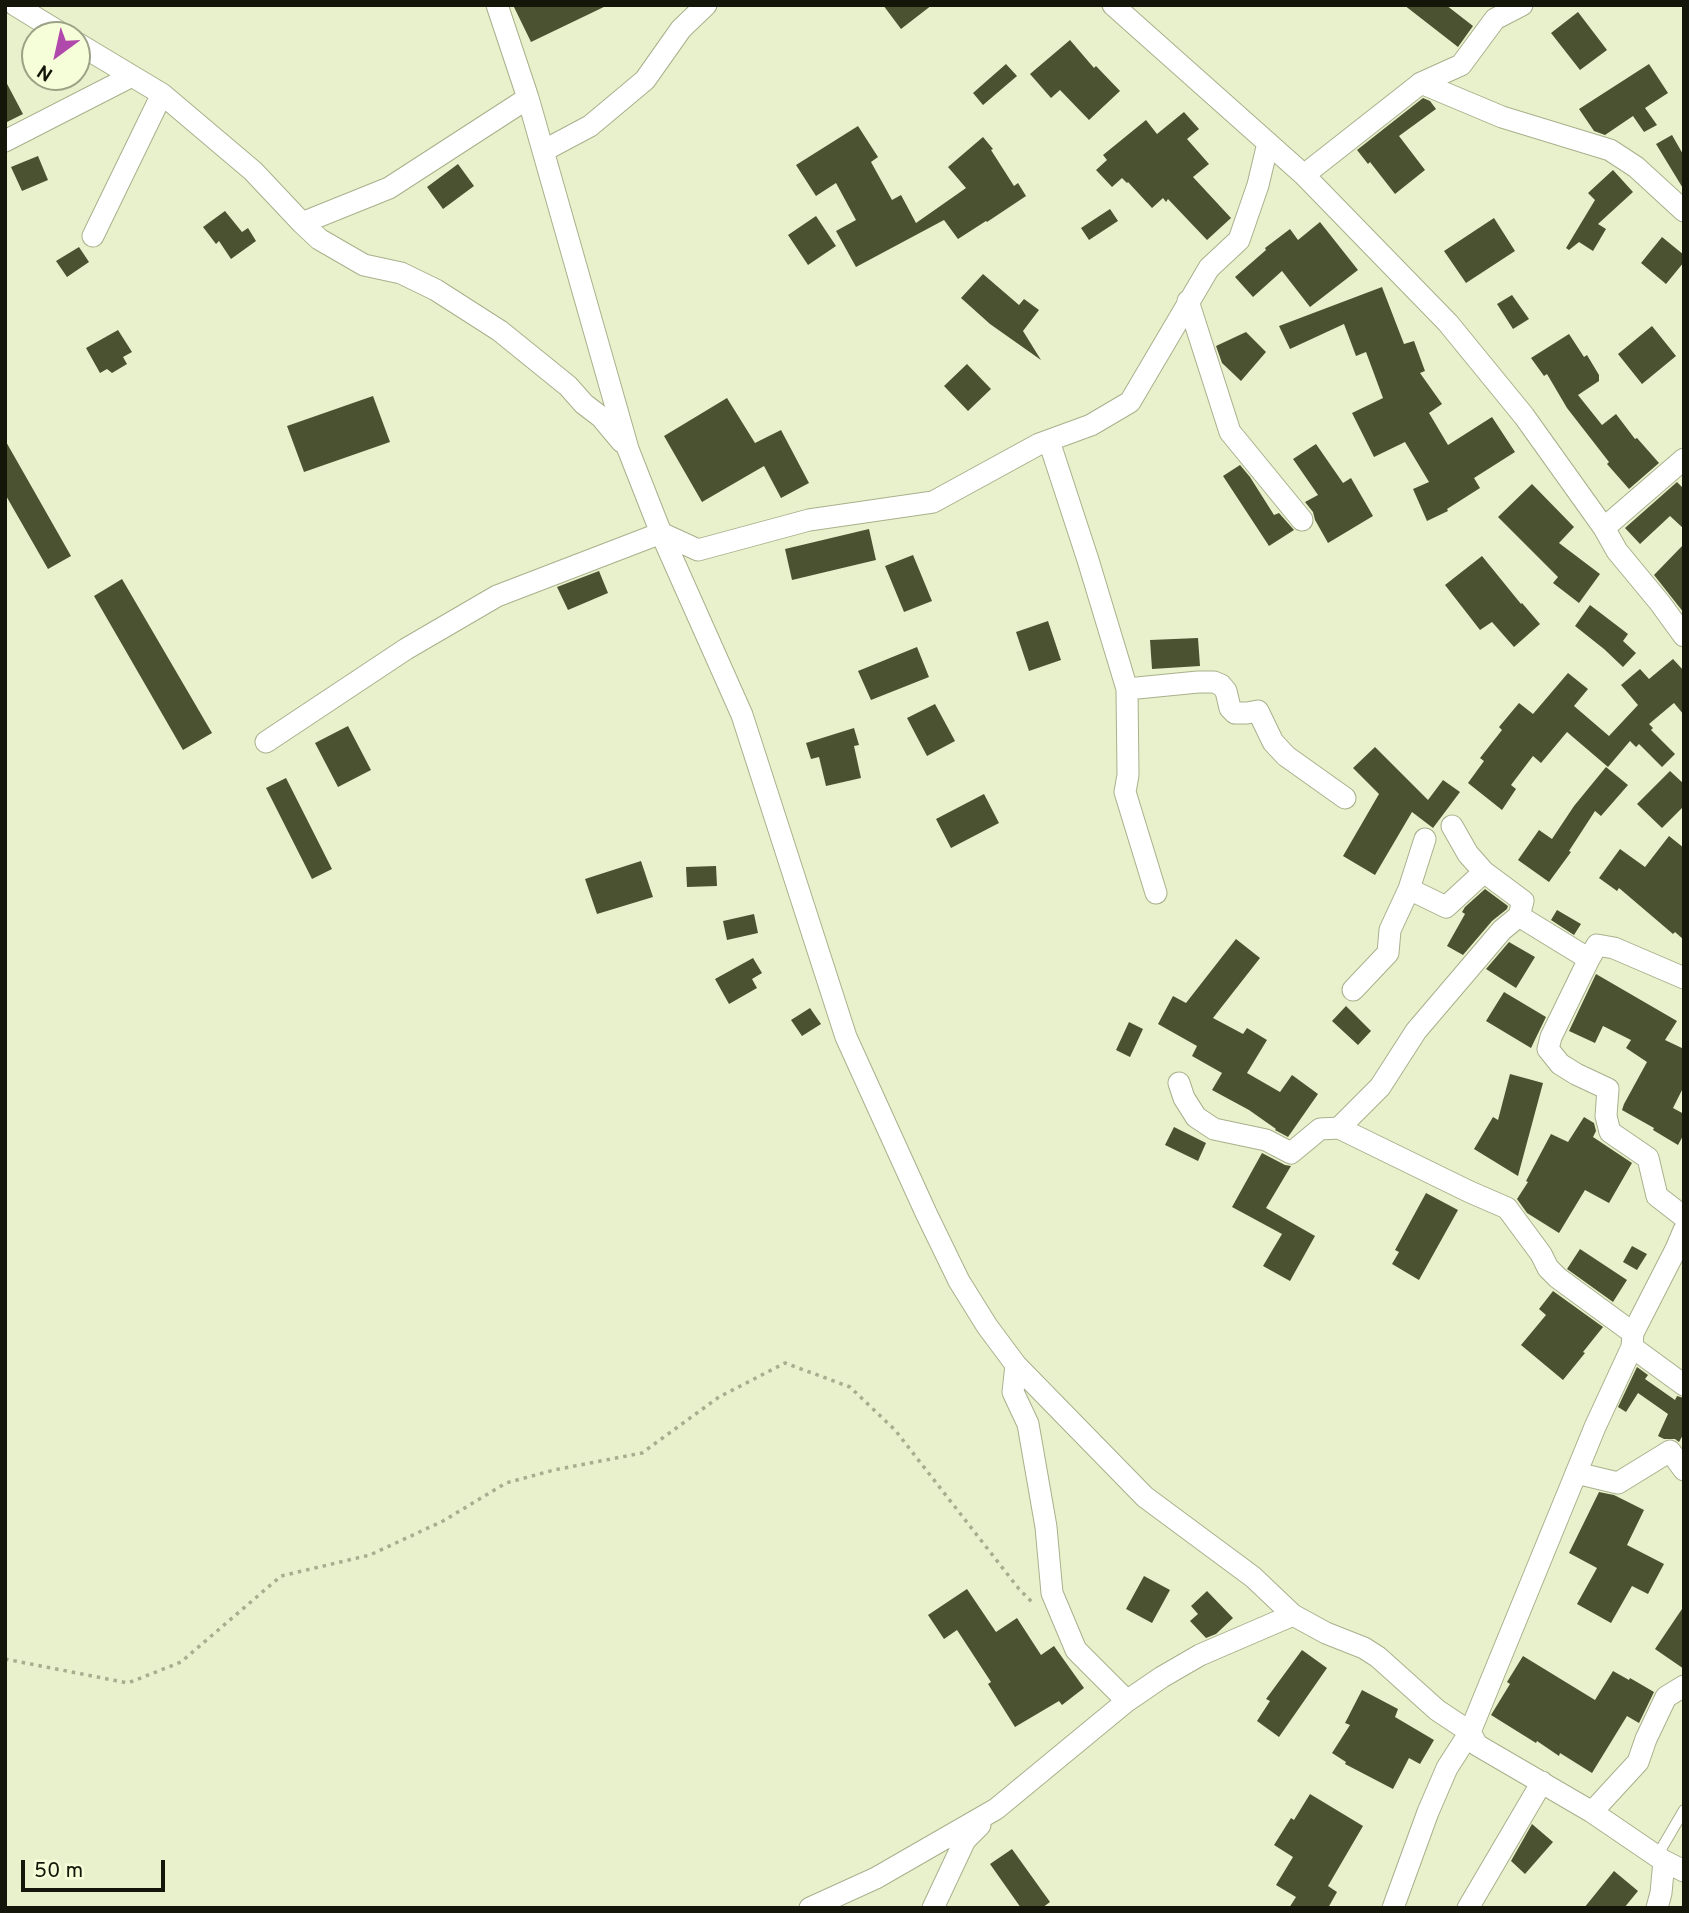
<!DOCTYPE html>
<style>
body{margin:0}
#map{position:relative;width:1689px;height:1913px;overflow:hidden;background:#e8f1cb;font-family:Overpass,sans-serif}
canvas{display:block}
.frame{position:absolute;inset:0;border:7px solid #131608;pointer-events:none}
.north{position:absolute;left:21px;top:21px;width:70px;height:70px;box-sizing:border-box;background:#f5fed9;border:2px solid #9ba185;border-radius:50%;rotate:213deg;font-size:19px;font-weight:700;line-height:28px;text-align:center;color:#131608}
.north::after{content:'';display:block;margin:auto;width:24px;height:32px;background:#b149ac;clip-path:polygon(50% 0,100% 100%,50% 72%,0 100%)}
.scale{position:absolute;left:21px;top:1860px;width:144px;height:32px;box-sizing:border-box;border:4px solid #131608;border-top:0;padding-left:9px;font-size:21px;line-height:24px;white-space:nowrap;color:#131608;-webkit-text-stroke:5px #f5fed9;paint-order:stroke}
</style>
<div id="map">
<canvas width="1689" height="1913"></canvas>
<div class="frame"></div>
<div class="north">N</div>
<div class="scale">50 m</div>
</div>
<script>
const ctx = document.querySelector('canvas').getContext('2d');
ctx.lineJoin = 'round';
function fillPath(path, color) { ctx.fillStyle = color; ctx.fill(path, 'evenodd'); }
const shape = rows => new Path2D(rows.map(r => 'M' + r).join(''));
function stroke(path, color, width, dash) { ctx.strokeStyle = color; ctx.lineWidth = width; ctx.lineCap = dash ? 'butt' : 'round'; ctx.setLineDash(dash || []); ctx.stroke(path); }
fillPath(shape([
 [513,5,608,5,531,42],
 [883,5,932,5,901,29],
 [1404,5,1446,5,1473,26,1458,47],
 [1578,12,1607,50,1580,70,1551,33],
 [1070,40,1094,68,1096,66,1120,91,1089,120,1060,90,1051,98,1030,74],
 [1006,64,1017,76,983,105,973,93],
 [1649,64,1668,93,1645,108,1657,125,1644,132,1633,116,1605,135,1594,131,1579,109],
 [5,80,23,114,5,123],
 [1423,98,1430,101,1436,109,1399,136,1425,170,1395,194,1370,162,1368,164,1357,150],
 [1184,112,1199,129,1187,139,1209,164,1193,177,1231,218,1207,240,1168,199,1166,202,1163,198,1152,208,1128,182,1127,183,1122,178,1112,187,1096,170,1107,160,1103,155,1146,120,1157,134],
 [858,126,878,157,871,162,892,200,901,195,916,223,966,188,948,167,983,137,993,149,991,150,1014,186,1018,183,1026,196,987,222,986,221,958,239,944,220,856,267,836,231,856,220,836,183,816,196,796,165],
 [1672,135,1684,156,1684,190,1656,144],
 [38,156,48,180,22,191,11,167],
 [458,164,474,186,443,209,427,187],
 [1613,170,1633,192,1598,224,1606,229,1593,251,1579,242,1569,250,1566,248,1595,200,1588,193],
 [1110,209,1118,221,1089,240,1081,228],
 [225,211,242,232,248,228,256,241,231,259,219,241,216,244,203,227],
 [816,216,836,246,808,265,788,235],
 [1494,218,1515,251,1466,283,1444,251],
 [1320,222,1358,270,1310,307,1282,271,1253,297,1235,277,1266,250,1265,248,1290,229,1298,240],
 [1662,237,1684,255,1684,262,1666,284,1641,263],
 [79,247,89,262,67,277,56,261],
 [983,274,1019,305,1024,299,1039,310,1023,331,1041,360,990,324,961,298],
 [1382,287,1404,344,1414,341,1425,371,1420,373,1442,404,1429,413,1448,445,1492,417,1515,452,1474,478,1480,488,1447,509,1448,511,1427,521,1413,489,1429,482,1405,442,1374,457,1352,413,1383,398,1366,352,1356,356,1344,324,1290,349,1279,326],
 [1512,295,1529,319,1513,329,1497,304],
 [1652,326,1676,356,1642,384,1618,354],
 [118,330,132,352,123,357,127,364,112,373,107,369,100,373,86,348],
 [1246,332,1266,352,1241,381,1222,363,1216,346],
 [1569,334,1584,357,1587,355,1599,375,1599,381,1578,395,1602,425,1616,414,1635,439,1637,438,1659,463,1629,489,1607,464,1609,462,1567,408,1547,374,1544,376,1531,358],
 [967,364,991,389,968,411,944,386],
 [373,396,390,442,304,472,287,426],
 [727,398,755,443,781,430,809,483,781,498,764,466,702,502,664,436],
 [5,440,71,556,48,569,5,494],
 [1316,444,1343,483,1351,478,1373,516,1328,543,1315,520,1313,512,1305,502,1318,495,1293,459],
 [1240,465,1250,477,1274,515,1279,513,1294,530,1269,546,1223,476],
 [1677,482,1684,489,1684,529,1670,516,1640,544,1625,528],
 [1532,484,1574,527,1559,543,1600,574,1579,603,1553,583,1558,577,1498,517],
 [869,529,876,560,792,580,785,549],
 [1684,544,1684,613,1654,575],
 [913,555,932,601,904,612,885,566],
 [1482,556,1521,604,1522,603,1540,624,1514,647,1492,622,1480,630,1445,585],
 [599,571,608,593,568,610,557,587],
 [122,579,212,733,183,750,94,596],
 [1590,605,1628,634,1623,641,1636,653,1623,667,1604,649,1575,626],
 [1048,621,1061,660,1029,671,1016,632],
 [1198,638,1200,666,1152,669,1150,640],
 [917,647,929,677,871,700,858,671],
 [1673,659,1684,671,1684,715,1674,703,1649,724,1653,728,1651,730,1675,754,1662,767,1639,744,1636,747,1630,741,1608,767,1567,732,1541,763,1533,756,1511,785,1516,789,1502,810,1468,783,1484,761,1480,758,1502,730,1499,727,1519,703,1533,714,1568,673,1588,689,1574,706,1609,736,1638,705,1621,685,1640,669,1649,679],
 [935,704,955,741,927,756,907,718],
 [348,726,371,770,338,787,315,743],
 [854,728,859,745,854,746,861,778,826,786,819,757,811,759,806,743],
 [1375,747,1428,800,1443,780,1460,792,1433,828,1412,812,1375,875,1343,856,1379,794,1353,768],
 [1606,767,1628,785,1601,816,1595,811,1569,851,1571,852,1549,882,1518,860,1539,830,1552,839,1574,806],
 [1670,771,1684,784,1684,806,1662,828,1637,804],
 [286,778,332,869,312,879,266,788],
 [984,794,999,823,951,848,936,819],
 [1669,836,1684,848,1684,940,1675,932,1673,934,1619,888,1617,891,1599,878,1620,849,1645,867],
 [641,861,653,897,597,914,585,879],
 [716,866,717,886,687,887,686,867],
 [1485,889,1508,906,1507,909,1492,921,1463,955,1447,946,1465,914,1462,912,1465,907],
 [1557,910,1581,924,1574,935,1551,920],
 [754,914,758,933,727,940,723,921],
 [1236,939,1260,958,1213,1018,1243,1034,1247,1028,1267,1040,1247,1073,1280,1092,1292,1075,1318,1094,1288,1137,1275,1130,1276,1129,1249,1110,1212,1090,1222,1073,1192,1056,1197,1046,1158,1024,1173,996,1186,1003],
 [1509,942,1535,957,1516,988,1486,969],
 [753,958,762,973,752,979,757,988,729,1004,715,979],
 [1596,974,1677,1021,1665,1040,1684,1049,1684,1086,1673,1108,1684,1114,1684,1134,1678,1145,1653,1130,1654,1128,1622,1110,1624,1104,1647,1062,1626,1048,1631,1040,1603,1026,1595,1043,1569,1031],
 [1504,992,1546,1017,1531,1048,1486,1021],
 [1346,1006,1371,1031,1358,1045,1332,1021],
 [810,1008,821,1024,802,1036,791,1020],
 [1129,1022,1143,1029,1130,1057,1116,1050],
 [1510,1074,1543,1083,1518,1176,1474,1149,1493,1117,1498,1120],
 [1584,1117,1594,1123,1596,1131,1593,1137,1632,1163,1609,1203,1585,1190,1559,1233,1527,1213,1517,1199,1528,1182,1526,1181,1551,1134,1568,1142],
 [1174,1127,1206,1143,1198,1161,1165,1145],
 [1262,1153,1285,1165,1291,1166,1266,1208,1315,1236,1290,1281,1263,1266,1282,1234,1232,1207],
 [1426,1193,1458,1210,1419,1280,1392,1264,1399,1252,1395,1250],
 [1632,1246,1647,1254,1637,1270,1623,1262],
 [1580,1249,1627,1280,1613,1302,1567,1269],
 [1553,1291,1603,1327,1583,1352,1585,1353,1563,1380,1521,1345,1546,1315,1539,1309],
 [1637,1367,1648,1375,1645,1379,1675,1400,1677,1396,1684,1398,1684,1433,1679,1442,1675,1439,1664,1439,1658,1436,1668,1414,1638,1393,1626,1412,1618,1407],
 [1599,1492,1614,1495,1644,1510,1627,1545,1664,1564,1648,1594,1632,1586,1611,1623,1577,1604,1597,1568,1569,1553],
 [1144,1576,1170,1590,1152,1623,1126,1609],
 [967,1589,996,1632,1017,1618,1041,1655,1054,1646,1084,1688,1062,1705,1059,1701,1015,1727,988,1684,991,1682,957,1630,944,1639,928,1615],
 [1207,1591,1233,1618,1216,1634,1206,1638,1190,1621,1198,1614,1191,1606],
 [1684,1606,1684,1669,1655,1649],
 [1302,1650,1327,1668,1279,1737,1257,1721,1270,1701,1266,1699],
 [1523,1656,1595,1700,1613,1671,1629,1680,1630,1678,1654,1692,1639,1723,1627,1716,1592,1773,1560,1753,1559,1756,1537,1741,1536,1743,1491,1715,1510,1684,1507,1682],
 [1362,1690,1398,1709,1395,1717,1434,1740,1420,1764,1409,1758,1393,1789,1345,1764,1346,1762,1332,1753,1350,1725,1345,1723],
 [1310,1794,1363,1826,1328,1886,1337,1892,1328,1908,1289,1908,1296,1897,1276,1885,1293,1857,1274,1845,1291,1818,1294,1820],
 [1532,1824,1553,1842,1525,1874,1511,1861],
 [1012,1849,1050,1902,1042,1908,1021,1908,990,1864],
 [1614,1871,1638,1891,1624,1908,1584,1908]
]), '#4b5232');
const lane = shape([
 [1657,1856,1684,1810]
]);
const street = shape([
 [15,5,64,35],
 [497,5,528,98,628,449,661,533,742,715,846,1037,926,1213,959,1281,987,1326,1016,1365,1145,1497,1253,1577,1293,1615,1326,1633,1364,1648,1378,1657,1437,1710,1470,1732,1477,1745,1592,1812,1664,1861,1684,1871],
 [1113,5,1304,175,1448,323,1524,416,1604,528,1617,551,1660,603,1684,636],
 [77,43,162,94,253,171,302,223,319,239,364,265,401,273,436,290,500,331,568,386,584,404,601,417,622,442],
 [1421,83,1502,117,1610,150,1636,167,1684,211],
 [5,141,132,76],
 [543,151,590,126,645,80,681,29,706,5],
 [1304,175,1421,83,1461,65,1495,19,1522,5],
 [302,223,389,188,528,98],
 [93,236,162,94],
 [1188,301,1230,432,1302,520],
 [1049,441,1088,560,1127,689,1128,775,1125,792,1156,893],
 [1604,528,1684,459],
 [1127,689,1198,682,1214,682,1221,685,1226,691,1230,708,1235,713,1247,713,1258,711,1273,742,1286,756,1345,798],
 [266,742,406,649,497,596,661,533,698,550,809,520,933,502,1039,444,1091,425,1130,402,1209,268,1239,240,1258,185,1268,143],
 [1452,826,1468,854,1484,872,1523,901,1519,916],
 [1409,889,1425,839],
 [1589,959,1551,1037,1548,1049,1560,1064,1576,1074,1608,1089,1606,1116,1610,1132,1648,1158,1657,1196,1684,1217],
 [1353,990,1388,953,1390,930,1409,889,1446,907,1484,872],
 [1179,1083,1184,1098,1196,1117,1214,1129,1266,1140,1291,1153,1320,1129,1339,1128,1470,1192,1507,1208,1541,1254,1548,1268,1558,1278,1633,1333],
 [1339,1128,1380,1087,1416,1031,1502,930,1519,916,1589,959,1597,945,1614,948,1684,978],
 [1632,1347,1684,1385],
 [1016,1365,1013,1392,1028,1424,1046,1527,1052,1593,1076,1650,1127,1701],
 [1576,1473,1618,1483,1670,1451,1684,1470],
 [1592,1812,1638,1762,1646,1739,1666,1697,1684,1686],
 [810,1908,876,1878,996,1809,1127,1701,1162,1677,1200,1655,1293,1615],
 [933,1908,965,1840,980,1825],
 [1393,1908,1428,1812,1447,1768,1470,1732,1595,1427,1632,1347,1633,1333,1676,1249,1684,1230],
 [1468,1908,1542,1782],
 [1657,1908,1661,1893,1664,1861]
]);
stroke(lane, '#a8b08c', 12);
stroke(street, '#a8b08c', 23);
stroke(shape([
 [5,1659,128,1683,181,1662,281,1576,370,1555,443,1521,506,1483,554,1470,642,1453,719,1397,785,1363,850,1387,895,1430,1019,1589,1034,1604]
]), '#a7ae8f', 3.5, [3.5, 5]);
stroke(lane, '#fff', 10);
stroke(street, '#fff', 21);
</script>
